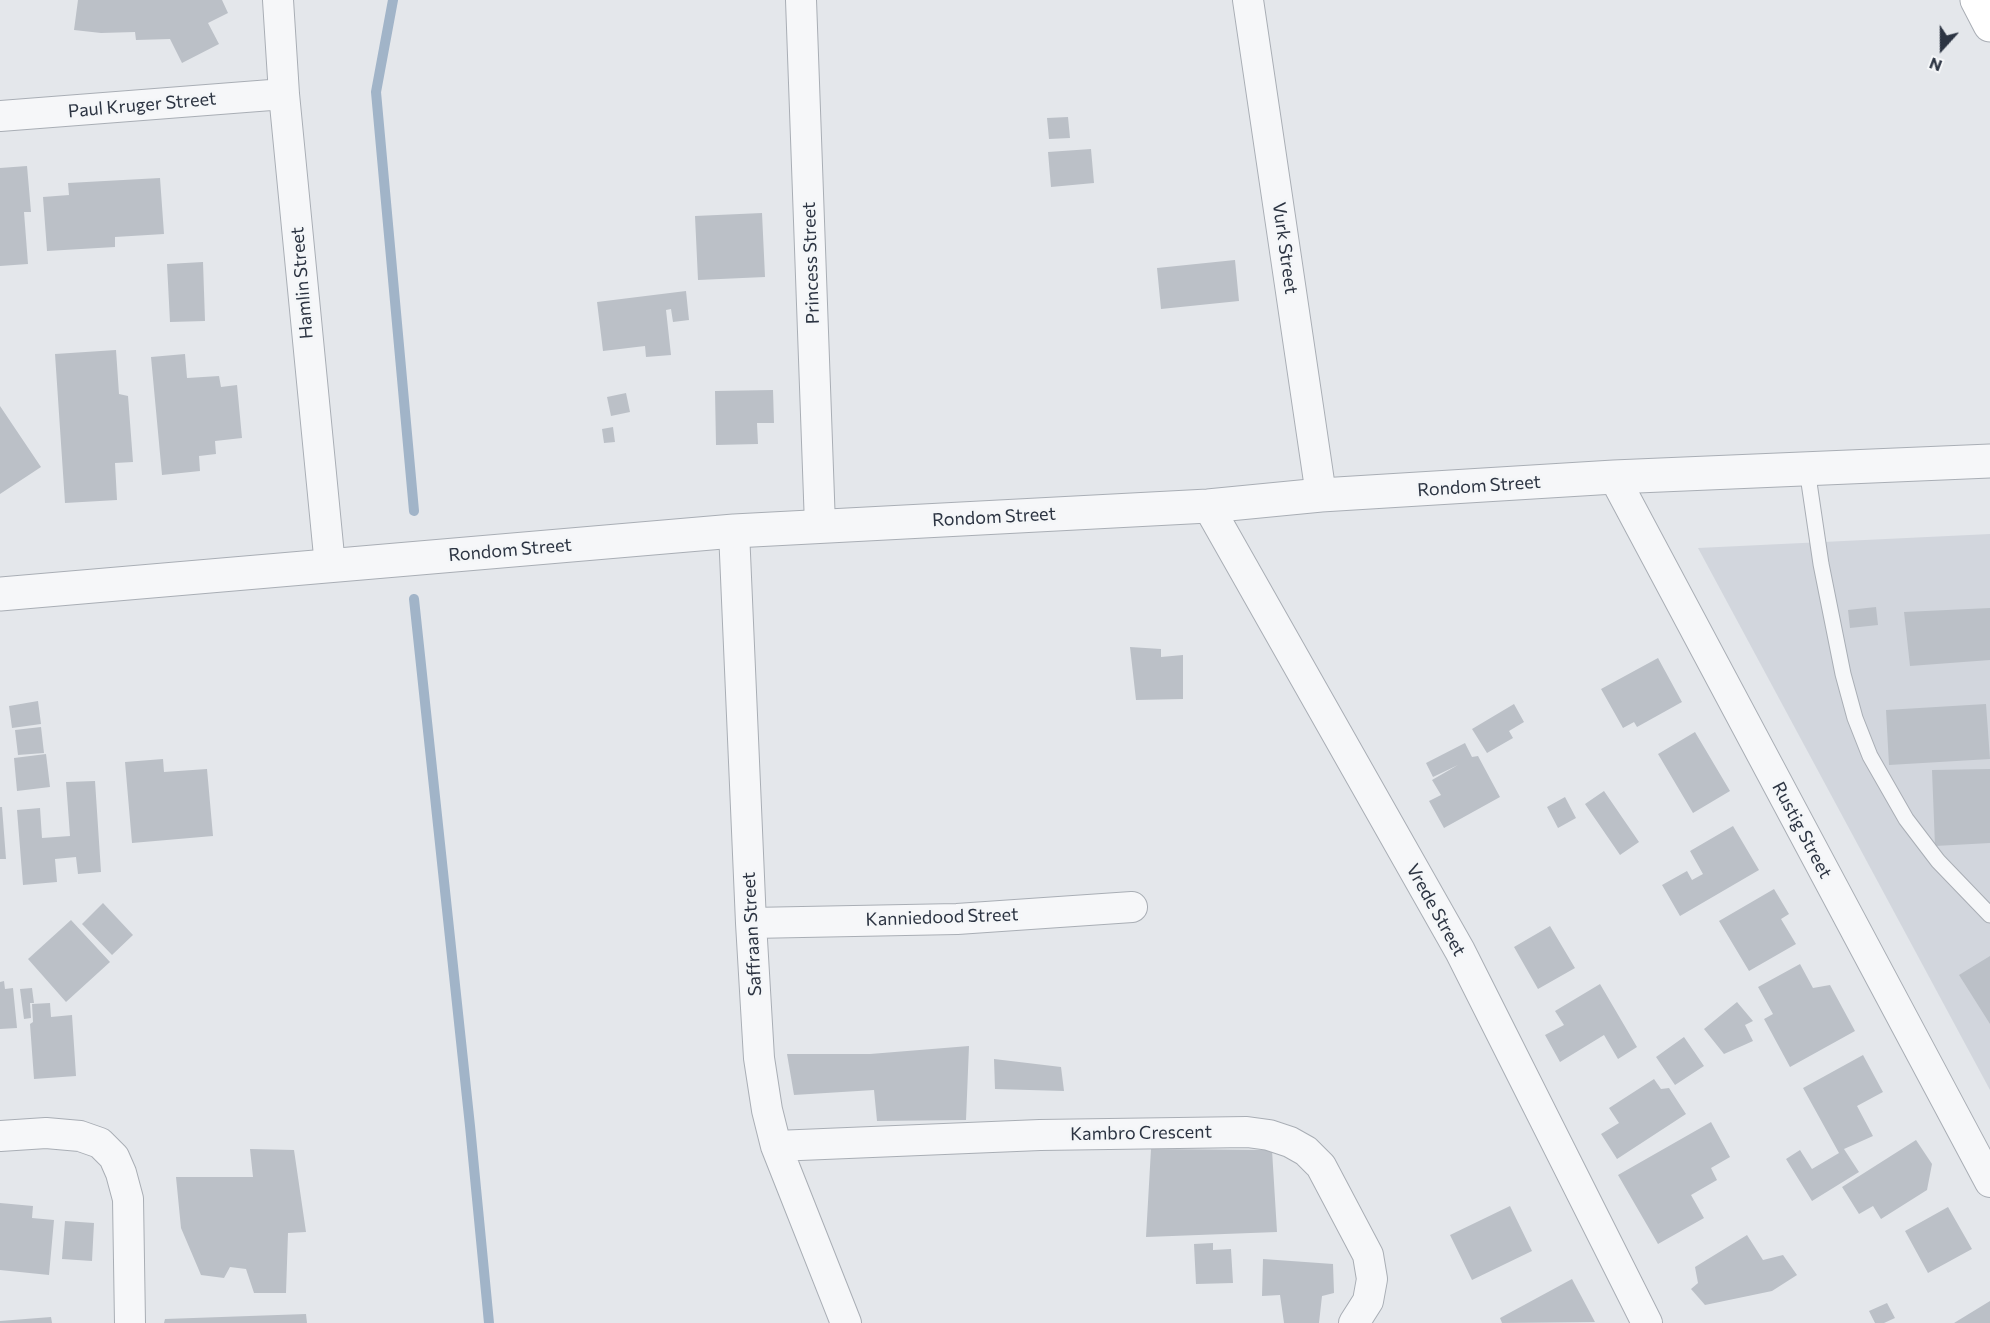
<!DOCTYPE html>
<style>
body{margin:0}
#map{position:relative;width:1990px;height:1323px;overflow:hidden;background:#e4e7eb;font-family:Commissioner,sans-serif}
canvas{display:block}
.north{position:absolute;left:1912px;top:18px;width:60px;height:60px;-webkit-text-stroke:4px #f4f6f8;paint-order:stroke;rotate:201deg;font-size:16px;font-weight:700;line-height:24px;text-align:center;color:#2c3442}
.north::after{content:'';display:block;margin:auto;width:21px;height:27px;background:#2c3442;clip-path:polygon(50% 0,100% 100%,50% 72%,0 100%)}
</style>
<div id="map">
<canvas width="1990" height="1323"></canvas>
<div class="north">N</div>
</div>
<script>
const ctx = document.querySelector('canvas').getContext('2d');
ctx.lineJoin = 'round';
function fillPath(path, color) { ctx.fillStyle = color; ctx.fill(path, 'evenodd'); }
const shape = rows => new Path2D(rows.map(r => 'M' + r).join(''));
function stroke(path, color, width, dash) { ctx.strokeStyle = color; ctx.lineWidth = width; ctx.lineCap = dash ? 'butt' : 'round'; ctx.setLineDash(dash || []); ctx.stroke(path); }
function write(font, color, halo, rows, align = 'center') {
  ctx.font = font + ' Commissioner,sans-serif'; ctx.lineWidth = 5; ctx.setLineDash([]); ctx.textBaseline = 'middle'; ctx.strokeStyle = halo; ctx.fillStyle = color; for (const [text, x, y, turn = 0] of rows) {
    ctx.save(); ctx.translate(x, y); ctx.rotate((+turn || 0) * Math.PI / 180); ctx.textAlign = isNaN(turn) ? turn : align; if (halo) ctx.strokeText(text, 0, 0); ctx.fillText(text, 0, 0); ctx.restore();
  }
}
fillPath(shape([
 [1990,534,1990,1090,1698,548]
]), '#d2d6dd');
stroke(shape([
 [393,0,376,92,414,511],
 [414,599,470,1126,489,1323]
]), '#a1b4c8', 10);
fillPath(shape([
 [78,0,222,0,228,13,208,23,219,44,182,63,170,39,136,40,135,32,101,33,74,30],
 [1068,117,1070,138,1049,139,1047,118],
 [1091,149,1094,183,1051,187,1048,152],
 [27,166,31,212,24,212,28,264,0,266,0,168],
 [160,178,164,234,115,237,115,247,47,251,43,197,69,195,68,183],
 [762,213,765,277,698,280,695,216],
 [1235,260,1239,301,1161,309,1157,268],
 [203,262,205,321,170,322,167,264],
 [686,291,689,320,673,322,671,309,666,310,671,355,646,357,645,346,603,351,597,302],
 [116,350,119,394,128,396,133,462,115,463,117,500,65,503,55,354],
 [185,354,187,378,219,376,221,387,237,385,242,438,215,441,216,454,199,456,200,471,162,475,151,357],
 [773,390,774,423,757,423,758,444,716,445,715,391],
 [626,393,630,412,611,416,607,397],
 [0,406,41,467,0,494],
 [613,427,615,442,604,443,602,429],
 [1876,607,1878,625,1850,628,1848,610],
 [1990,608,1990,660,1910,666,1904,612],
 [1130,647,1161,649,1161,657,1183,655,1183,699,1136,700],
 [1658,658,1682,702,1637,727,1634,722,1623,728,1601,689],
 [38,701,41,724,12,728,9,706],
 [1514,704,1524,722,1509,731,1513,738,1487,753,1472,729],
 [1986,704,1990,759,1889,765,1886,710],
 [41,727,44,753,18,755,15,730],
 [1695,732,1730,791,1693,813,1658,754],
 [1465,743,1472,757,1478,756,1500,797,1444,828,1429,801,1441,795,1432,780,1458,765,1433,777,1426,763],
 [46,754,50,787,17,791,14,758],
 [163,759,164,772,207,769,213,836,132,843,125,762],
 [1990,769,1990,843,1935,846,1932,770],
 [95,781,101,872,78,874,76,857,55,859,57,882,23,885,17,810,40,808,42,838,70,836,66,782],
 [1604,791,1639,842,1620,855,1585,804],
 [1565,797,1576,818,1558,828,1547,807],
 [0,807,2,807,6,859,0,859],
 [1733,826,1759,870,1680,916,1662,885,1687,871,1692,880,1703,874,1690,851],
 [1774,889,1789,914,1781,919,1796,944,1749,971,1719,921],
 [103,903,133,935,112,955,82,924],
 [71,920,110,962,66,1002,28,959],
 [1550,926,1575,968,1538,989,1514,947],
 [1990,956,1990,1024,1959,975],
 [1800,964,1813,988,1830,985,1855,1031,1790,1067,1764,1019,1773,1014,1758,987],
 [4,981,5,989,13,988,17,1028,0,1029,0,982],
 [1600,984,1637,1047,1618,1059,1604,1035,1560,1062,1545,1035,1564,1025,1555,1011],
 [32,988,34,1003,30,1003,31,1018,24,1019,20,989],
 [1737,1002,1753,1021,1745,1025,1753,1041,1724,1054,1704,1029],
 [50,1003,51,1017,72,1015,76,1076,34,1079,30,1024,33,1022,32,1004],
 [1684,1037,1704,1066,1675,1085,1656,1057],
 [969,1046,966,1120,877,1121,874,1090,794,1095,787,1054,870,1054],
 [1863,1055,1883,1092,1857,1106,1873,1136,1844,1149,1859,1172,1812,1201,1786,1159,1800,1150,1812,1169,1839,1153,1803,1088],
 [994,1059,1061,1067,1064,1091,995,1089],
 [1654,1079,1661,1089,1669,1088,1686,1114,1617,1159,1601,1134,1619,1123,1609,1108],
 [1711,1122,1730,1157,1711,1168,1717,1180,1691,1195,1704,1218,1658,1244,1618,1175],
 [1916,1140,1932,1164,1927,1190,1881,1219,1873,1206,1859,1214,1842,1187],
 [250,1149,294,1150,306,1232,288,1233,286,1293,254,1293,246,1269,230,1267,224,1278,201,1275,181,1228,176,1177,253,1177],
 [1151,1149,1272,1150,1277,1232,1146,1237],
 [0,1203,33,1206,32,1218,54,1220,49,1275,0,1270],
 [1510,1206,1532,1251,1472,1280,1450,1235],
 [1948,1207,1972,1249,1928,1273,1905,1231],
 [65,1221,94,1223,92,1261,62,1259],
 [1747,1235,1763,1260,1783,1255,1797,1275,1772,1291,1705,1305,1691,1289,1698,1283,1695,1267],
 [1213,1243,1213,1250,1231,1249,1233,1283,1196,1284,1194,1244],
 [1263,1259,1333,1264,1334,1293,1322,1296,1319,1323,1284,1323,1280,1295,1262,1296],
 [1572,1279,1595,1322,1502,1323,1500,1318],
 [1990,1301,1990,1323,1954,1323],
 [1887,1303,1895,1318,1884,1323,1875,1323,1869,1311],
 [306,1314,307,1323,164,1323,165,1319],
 [51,1317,52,1323,0,1323,0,1321]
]), '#bbc0c7');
const service = shape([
 [1807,469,1821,564,1843,674,1855,718,1870,756,1906,819,1938,861,1990,915]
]);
const minor = shape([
 [278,0,284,94,330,566],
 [801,0,820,525],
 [1248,0,1321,495],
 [0,116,284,94],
 [1614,477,1990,1182],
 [1208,506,1460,951,1647,1323],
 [734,531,751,923,759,1058,767,1110,776,1146,846,1323],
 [751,923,957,919,1132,907],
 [0,1136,46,1133,80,1136,100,1143,114,1157,121,1173,128,1199,130,1323],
 [776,1146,1040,1135,1247,1132,1269,1135,1290,1142,1306,1151,1321,1166,1368,1255,1372,1279,1368,1301,1354,1323]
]);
const tertiary = shape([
 [0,594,734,531,1208,506,1321,495,1614,477,1990,461]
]);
const secondary = shape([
 [1977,0,1990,25]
]);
stroke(service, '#a9aeb5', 17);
stroke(minor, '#a9aeb5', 32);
stroke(tertiary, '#a9aeb5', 35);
stroke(secondary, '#a9aeb5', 35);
stroke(service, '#f6f7f9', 15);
stroke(minor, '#f6f7f9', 30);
stroke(tertiary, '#f6f7f9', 33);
stroke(secondary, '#fff', 33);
write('18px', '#2c3442', '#f4f6f8', [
 ["Paul Kruger Street",142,105,-5],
 ["Vurk Street",1285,248,82],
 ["Princess Street",811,263,-92],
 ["Hamlin Street",302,283,-95],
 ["Rondom Street",1479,486,-4],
 ["Rondom Street",994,517,-3],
 ["Rondom Street",510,550,-5],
 ["Rustig Street",1802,830,62],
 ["Vrede Street",1436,910,61],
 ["Kanniedood Street",942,917,-2],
 ["Saffraan Street",752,934,-93],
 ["Kambro Crescent",1141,1133,-1]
]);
</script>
